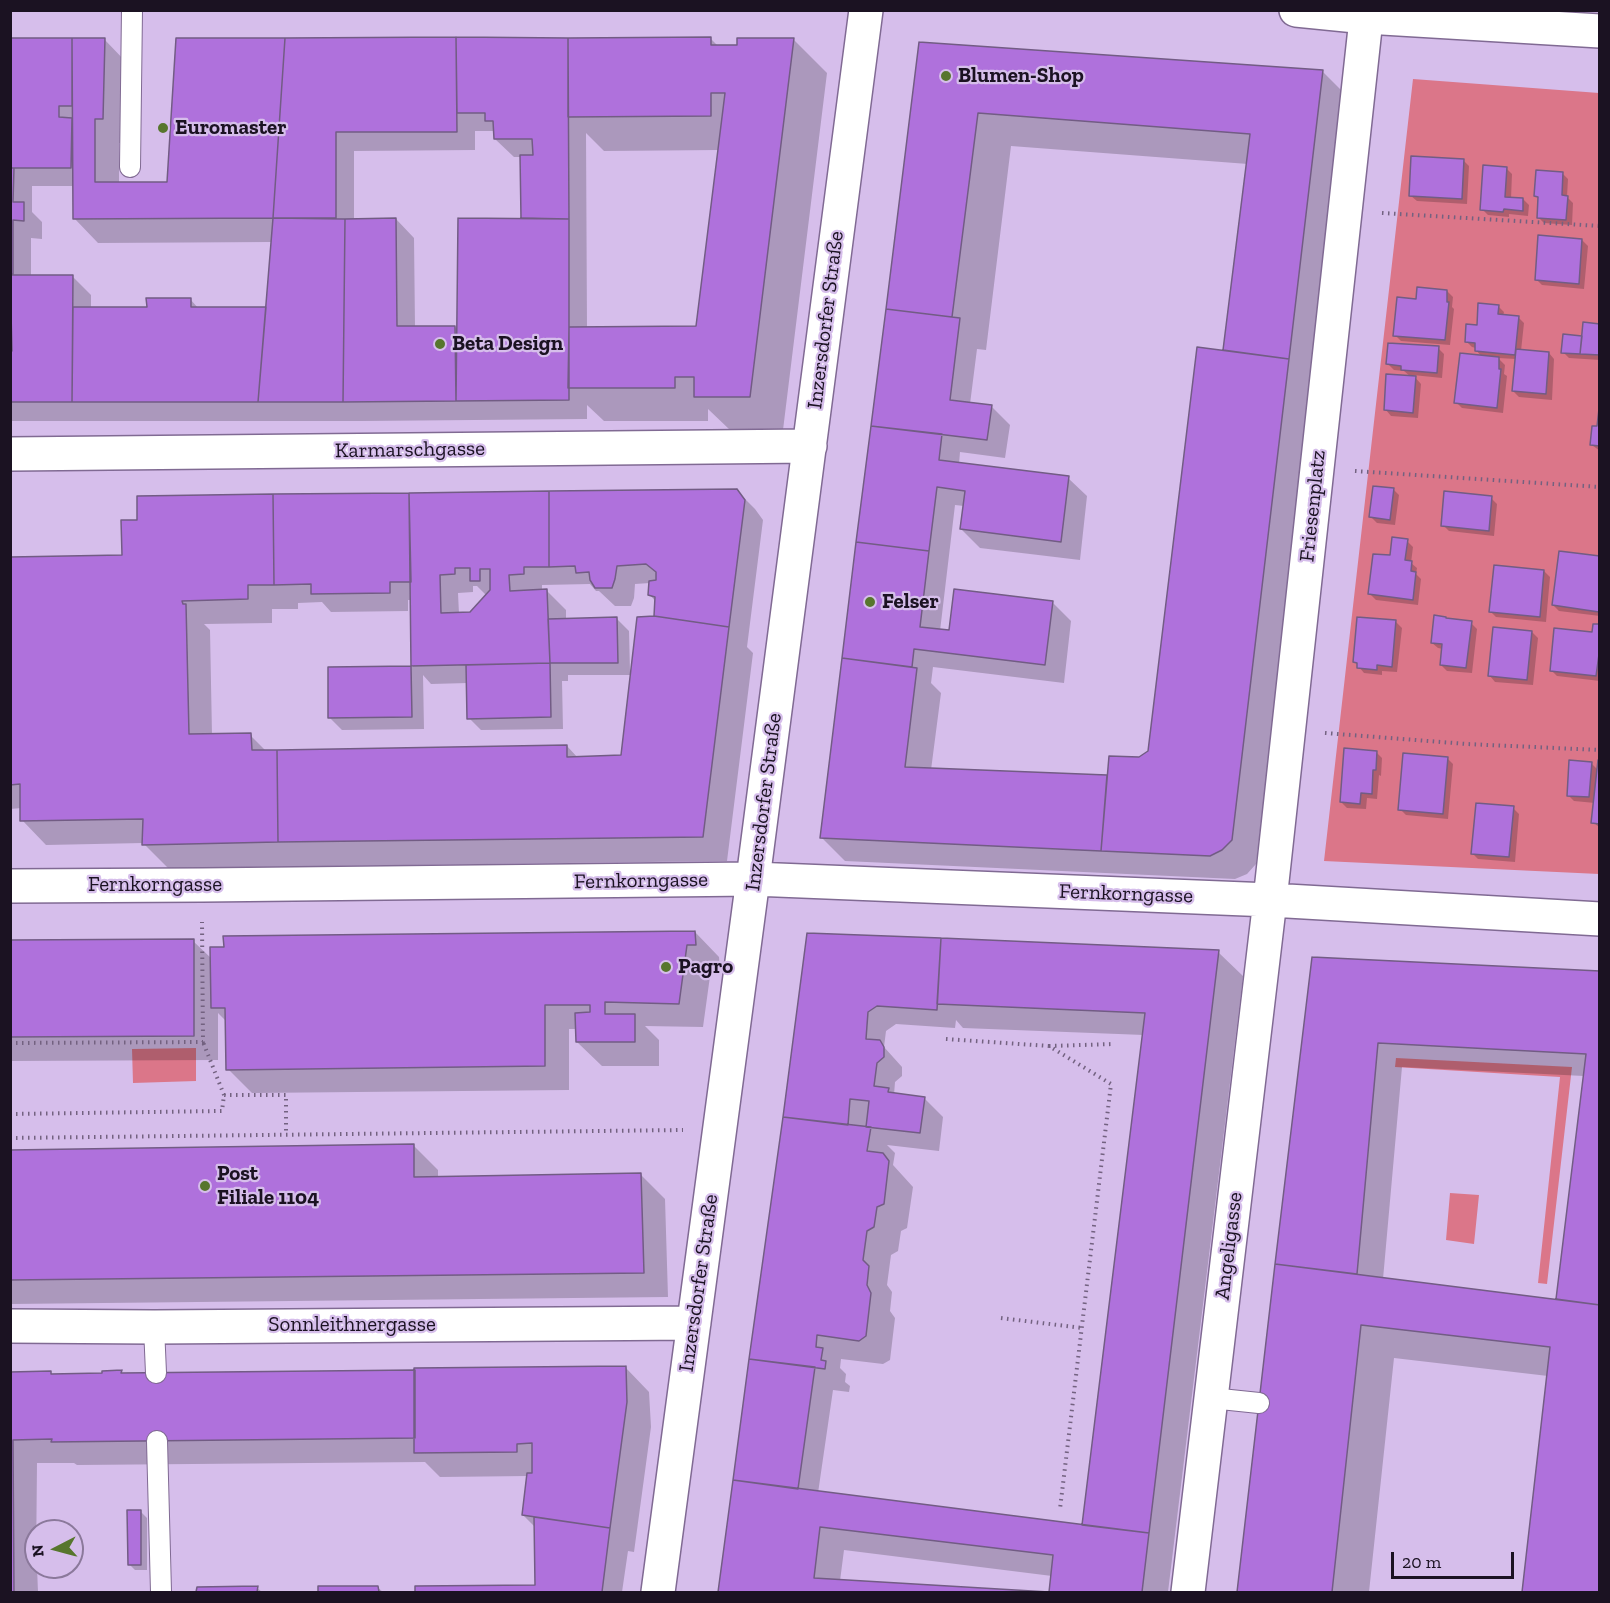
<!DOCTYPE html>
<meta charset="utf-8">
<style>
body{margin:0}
#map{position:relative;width:1610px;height:1603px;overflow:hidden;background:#d6beeb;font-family:"Zilla Slab",serif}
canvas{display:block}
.frame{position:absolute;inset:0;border:12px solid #1b1222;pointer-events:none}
.north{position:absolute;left:24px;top:1519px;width:60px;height:60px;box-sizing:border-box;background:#d6beeb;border:2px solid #8b799b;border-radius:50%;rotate:264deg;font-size:16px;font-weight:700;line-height:24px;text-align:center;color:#1b1222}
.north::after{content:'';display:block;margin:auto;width:21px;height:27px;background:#57762d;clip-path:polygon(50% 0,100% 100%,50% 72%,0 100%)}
.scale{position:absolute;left:1391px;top:1552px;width:123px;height:27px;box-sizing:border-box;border:3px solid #1b1222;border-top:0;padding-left:8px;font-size:18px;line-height:21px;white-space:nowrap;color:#1b1222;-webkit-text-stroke:4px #d6beeb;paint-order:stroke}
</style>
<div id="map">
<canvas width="1610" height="1603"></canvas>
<div class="frame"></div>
<div class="north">N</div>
<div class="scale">20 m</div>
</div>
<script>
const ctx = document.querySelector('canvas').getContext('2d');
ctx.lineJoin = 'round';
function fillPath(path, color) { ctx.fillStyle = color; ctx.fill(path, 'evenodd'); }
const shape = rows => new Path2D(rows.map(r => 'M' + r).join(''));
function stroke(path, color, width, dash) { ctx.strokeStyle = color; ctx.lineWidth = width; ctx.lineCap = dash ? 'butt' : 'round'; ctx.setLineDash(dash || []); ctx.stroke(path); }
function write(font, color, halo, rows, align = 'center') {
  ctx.font = font + ' "Zilla Slab",serif'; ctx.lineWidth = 4.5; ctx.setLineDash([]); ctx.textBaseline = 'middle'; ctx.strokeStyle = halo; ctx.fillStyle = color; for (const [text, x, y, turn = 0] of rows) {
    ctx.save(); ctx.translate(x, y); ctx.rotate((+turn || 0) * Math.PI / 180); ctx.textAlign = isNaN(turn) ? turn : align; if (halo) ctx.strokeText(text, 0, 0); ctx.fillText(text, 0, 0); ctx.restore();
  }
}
fillPath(shape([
 [1413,79,1599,93,1599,874,1324,861],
 [196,1048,196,1081,133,1083,132,1049],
 [1396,1058,1572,1067,1547,1284,1538,1283,1560,1077,1395,1067],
 [1450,1193,1479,1195,1474,1244,1446,1240]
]), '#db7689');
fillPath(shape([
 [10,39,104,39,128,64,127,143,119,143,119,184,169,184,177,39,711,39,719,47,738,46,794,40,827,73,783,430,730,430,708,409,708,421,604,421,587,405,587,419,363,421,10,421,10,353,13,353,13,336,10,336],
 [475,131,495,131,495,139,514,157,522,157,522,220,459,331,455,327,415,327,414,238,396,219,354,220,354,151,475,150],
 [586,133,604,151,719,150,697,328,587,328],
 [32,186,74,186,74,218,98,243,272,242,268,309,199,309,190,299,148,308,91,308,91,295,72,276,31,277,31,238,42,239,42,222,32,212],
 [920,44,1323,72,1357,106,1312,391,1256,864,1247,874,1235,879,845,861,821,837],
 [1011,146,1248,164,1225,350,1227,352,1149,752,1108,777,931,770,941,693,931,683,933,667,1064,683,1071,621,1052,602,950,632,940,631,955,505,964,506,961,529,980,548,1080,560,1087,496,1068,478,959,464,960,452,1005,458,1010,425,991,406,970,404,977,349,986,350],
 [1463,160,1469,166,1467,204,1417,201,1411,196],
 [1506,168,1512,174,1511,199,1523,199,1529,205,1528,216,1509,214,1509,217,1488,215,1482,209],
 [1562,173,1568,179,1567,197,1573,203,1572,225,1544,223,1538,217,1539,199,1536,196],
 [1582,240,1588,246,1584,289,1542,285,1536,279],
 [1447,291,1453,297,1452,307,1454,309,1450,345,1401,341,1395,335,1417,301],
 [1498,306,1504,312,1503,316,1518,317,1524,323,1521,351,1549,353,1554,359,1552,400,1519,397,1513,391,1516,359,1498,358,1505,365,1504,374,1507,376,1503,413,1462,408,1456,402,1482,357,1476,350,1476,348,1472,347,1466,341],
 [1600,325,1600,360,1569,358,1563,352],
 [1438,348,1444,354,1442,378,1413,375,1421,384,1418,418,1391,416,1386,410,1411,377,1404,371,1394,370,1388,364],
 [1600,416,1600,451,1592,445,1598,428],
 [1393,489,1399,495,1395,525,1377,523,1371,517],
 [736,490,755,509,763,520,747,647,753,653,727,861,168,868,143,843,46,845,22,820,22,808,10,809,10,558,123,557],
 [650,583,650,595,656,602,655,618,632,672,630,672,629,631,617,619,566,620,566,610,547,591,542,591,542,585,590,584,596,591,599,591,615,606,631,606,634,598,635,584],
 [473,586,477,586,487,596,471,613,459,614,458,593,473,592],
 [408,600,412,600,413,667,329,668,330,718,342,730,424,729,423,675,431,684,468,683,469,718,481,730,563,729,562,681,568,681,568,675,632,675,622,757,578,758,567,746,267,752,250,735,212,735,210,630,204,624,272,623,272,609,298,609,298,603,322,602,331,612,408,611],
 [1491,498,1497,504,1494,536,1449,531,1443,525],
 [1407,541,1413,547,1411,563,1417,568,1416,574,1421,579,1418,605,1376,600,1370,594,1392,557],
 [1600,557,1600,616,1559,611,1553,605],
 [1544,571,1550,577,1546,622,1496,617,1490,611],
 [1396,622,1402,628,1397,672,1382,671,1382,675,1364,673,1355,662],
 [1471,623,1477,629,1472,673,1447,671,1441,665,1443,649,1438,648,1432,643],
 [1600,626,1600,681,1557,676,1551,670],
 [1532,632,1538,638,1533,685,1495,682,1490,676],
 [1376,752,1382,758,1381,776,1379,775,1377,799,1367,798,1366,809,1347,808,1341,802],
 [1447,758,1453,764,1448,819,1406,815,1400,809],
 [1600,761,1600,828,1593,822,1595,803,1574,801,1568,795,1591,763,1598,770],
 [1513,808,1519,814,1515,862,1478,859,1472,853],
 [695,932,719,957,720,969,711,969,703,1027,645,1026,659,1040,659,1066,602,1066,577,1042,577,1029,569,1029,569,1090,252,1093,228,1069,227,1022,218,1013,218,1060,10,1061,10,942,193,941,212,959],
 [808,934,1218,952,1243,976,1168,1592,1050,1592,1052,1576,844,1550,840,1581,1027,1592,720,1592],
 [956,1020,963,1028,1144,1035,1084,1526,818,1493,833,1390,849,1392,850,1386,845,1382,846,1374,840,1368,841,1359,883,1364,890,1360,895,1318,890,1311,892,1292,887,1285,891,1255,898,1251,901,1231,907,1228,913,1187,893,1165,895,1153,887,1145,939,1151,943,1117,924,1098,894,1095,895,1082,902,1076,902,1067,884,1047,886,1031,896,1024,955,1028],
 [1314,959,1600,973,1600,1592,1524,1592,1548,1376,1394,1358,1369,1592,1238,1592],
 [1402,1067,1584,1076,1557,1299,1560,1301,1383,1279],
 [414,1146,438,1170,438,1178,641,1175,665,1199,668,1297,10,1304,10,1152],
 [625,1367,649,1392,651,1427,634,1552,628,1551,622,1592,417,1592,417,1587,537,1587,535,1527,523,1515,528,1476,440,1477,425,1462,77,1465,74,1463,37,1463,36,1567,37,1567,38,1592,10,1592,10,1373,50,1373,52,1375,103,1375,121,1372,124,1375],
 [141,1512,147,1518,147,1570,135,1570,129,1564],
 [319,1587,377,1587,383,1592,319,1592],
 [257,1588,262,1592,198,1592,198,1589]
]), '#0003');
const building = shape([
 [456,37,568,38,569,219,521,218,520,155,533,155,532,139,494,139,493,121,485,121,485,113,457,113,456,37],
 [456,37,457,132,336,132,336,218,273,218,285,38,456,37],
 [711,37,711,45,737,45,737,38,794,38,750,397,694,397,694,377,675,377,675,388,568,388,569,327,696,326,725,93,711,93,711,116,568,117,568,38,711,37],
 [10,38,72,38,72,106,59,106,59,117,72,118,71,168,10,168,10,38],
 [72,38,105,38,103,119,95,119,95,182,167,182,176,38,285,38,273,218,73,219,72,38],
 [919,42,1323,70,1289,359,1223,350,1250,134,978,113,952,317,886,309,919,42],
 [1411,156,1464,159,1462,199,1409,196,1411,156],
 [1483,165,1507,167,1505,197,1523,198,1523,211,1504,209,1503,212,1480,210,1483,165],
 [10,168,14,168,13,202,24,202,24,221,13,220,13,274,10,274,10,168],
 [1536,170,1563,172,1562,195,1568,196,1566,220,1537,218,1538,197,1534,196,1536,170],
 [273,218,345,219,343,402,258,402,273,218],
 [396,218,397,326,455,326,456,401,343,402,345,219,396,218],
 [458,218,569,219,569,400,456,401,458,218],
 [1538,235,1582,239,1579,284,1535,280,1538,235],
 [10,275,73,275,72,402,10,402,10,351,12,351,10,275],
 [1417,287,1447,290,1447,302,1449,302,1445,340,1393,336,1397,297,1416,299,1417,287],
 [146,298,191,298,191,307,266,307,258,402,72,402,73,307,147,307,146,298],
 [1478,303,1499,305,1498,314,1519,316,1515,355,1475,351,1475,343,1465,342,1466,324,1477,325,1478,303],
 [886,309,960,318,950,400,992,405,987,440,871,426,886,309],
 [1583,322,1600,324,1600,355,1580,354,1583,322],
 [1563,334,1582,336,1580,354,1561,353,1563,334],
 [1388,343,1439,346,1437,373,1401,370,1401,366,1386,364,1388,343],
 [1197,347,1289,359,1232,840,1222,850,1210,856,1101,851,1109,756,1139,757,1148,751,1197,347],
 [1516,349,1549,352,1546,394,1512,391,1516,349],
 [1460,353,1499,357,1499,369,1501,369,1497,408,1454,403,1460,353],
 [1386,374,1416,376,1413,413,1384,410,1386,374],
 [1600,400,1600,446,1590,445,1592,426,1597,426,1600,400],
 [871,426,942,434,939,460,1069,476,1061,542,960,529,965,491,937,487,929,551,856,542,871,426],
 [1373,486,1394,488,1390,520,1369,517,1373,486],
 [737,489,745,500,729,627,654,616,655,597,648,595,649,581,656,580,656,572,646,564,617,566,615,579,612,588,595,588,590,580,589,572,576,573,575,566,549,567,549,491,737,489],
 [549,491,549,567,524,567,524,574,509,575,510,591,547,589,550,663,411,666,409,493,549,491],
 [455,568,470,568,470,581,480,581,480,569,490,569,490,590,470,612,441,613,440,575,455,574,455,568],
 [1444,491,1492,496,1489,531,1441,526,1444,491],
 [409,493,411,582,390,582,390,593,311,594,311,584,274,585,273,494,409,493],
 [273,494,274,585,248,585,248,599,182,601,183,604,186,604,189,734,251,733,252,750,277,750,278,842,142,845,143,819,20,821,20,784,10,785,10,557,122,555,121,520,137,520,137,496,273,494],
 [1392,537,1408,539,1405,560,1412,561,1411,571,1416,572,1413,600,1368,594,1373,554,1390,555,1392,537],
 [856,542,929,551,920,627,949,630,954,589,1053,601,1045,665,914,649,912,667,842,658,856,542],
 [1559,551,1600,556,1599,612,1552,605,1559,551],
 [1494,565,1544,570,1540,617,1489,612,1494,565],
 [1434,615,1446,617,1446,618,1472,621,1466,668,1440,665,1442,644,1431,643,1434,615],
 [654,616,729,627,703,837,278,842,277,750,567,745,567,757,621,755,637,617,654,616],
 [617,617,618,663,550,663,548,619,617,617],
 [1357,617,1396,620,1392,667,1377,665,1377,670,1357,668,1357,663,1353,662,1357,617],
 [1593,624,1600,624,1600,647,1596,676,1550,671,1554,628,1592,632,1593,624],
 [1493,627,1532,631,1527,680,1488,676,1493,627],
 [842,658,917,668,905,767,1107,775,1101,851,820,838,842,658],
 [550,663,551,717,467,719,466,665,550,663],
 [411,666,412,717,328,718,328,667,411,666],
 [1344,748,1377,751,1376,770,1373,770,1372,794,1361,793,1360,804,1340,802,1344,748],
 [1403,753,1448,757,1443,814,1398,810,1403,753],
 [1569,760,1592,762,1589,797,1567,796,1569,760],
 [1598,760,1600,760,1600,824,1591,823,1598,760],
 [1476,803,1514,806,1509,857,1471,854,1476,803],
 [695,931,696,945,687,945,679,1004,605,1002,605,1014,635,1014,635,1042,576,1042,575,1013,590,1012,590,1005,545,1005,545,1066,226,1070,225,1008,211,1008,210,947,224,947,223,936,695,931],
 [807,933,941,938,937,1010,877,1006,868,1012,866,1039,880,1040,884,1047,884,1057,877,1063,874,1086,889,1088,888,1092,925,1097,920,1133,866,1127,869,1101,850,1099,848,1125,783,1117,807,933],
 [941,938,1219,950,1149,1533,1082,1525,1145,1013,937,1004,941,938],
 [194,939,194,1036,10,1037,10,940,194,939],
 [1312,957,1600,971,1600,1305,1556,1299,1586,1054,1378,1043,1357,1274,1275,1264,1312,957],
 [783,1117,871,1127,867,1151,883,1153,889,1161,884,1204,877,1207,874,1227,867,1231,863,1260,869,1266,867,1285,871,1293,866,1336,859,1341,817,1335,816,1347,823,1348,821,1360,826,1361,825,1369,749,1359,783,1117],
 [414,1144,414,1177,641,1173,644,1273,10,1280,10,1150,414,1144],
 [1275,1264,1600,1305,1600,1592,1522,1592,1550,1347,1361,1325,1332,1592,1237,1592,1275,1264],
 [749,1359,815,1367,798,1489,733,1480,749,1359],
 [626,1366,627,1402,610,1528,522,1515,527,1473,532,1473,532,1443,517,1444,517,1452,414,1453,414,1368,626,1366],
 [122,1370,121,1373,415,1370,415,1438,51,1442,52,1439,13,1440,14,1592,10,1592,10,1372,51,1371,51,1374,102,1373,102,1371,122,1370],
 [733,1480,1149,1533,1142,1592,718,1592,733,1480],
 [820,1527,1053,1555,1049,1592,814,1578,820,1527],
 [127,1510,141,1510,141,1565,128,1565,127,1510],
 [534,1517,610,1528,602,1592,415,1592,415,1586,535,1585,534,1517],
 [258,1586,257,1592,196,1592,197,1587,258,1586],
 [318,1586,378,1586,379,1592,318,1592,318,1586]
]);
fillPath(building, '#af71dc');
stroke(building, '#725c84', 1.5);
const service = shape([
 [130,167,132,10],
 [154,1327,156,1373],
 [1211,1398,1259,1403],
 [157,1441,161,1592]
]);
const minor = shape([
 [10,454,810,446],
 [10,886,202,885,753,879,1270,900,1600,919],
 [10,1326,154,1327,694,1323],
 [658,1592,753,879,866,10],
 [1188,1592,1270,900,1367,10]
]);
const tertiary = shape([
 [1296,10,1366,17,1600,31]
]);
stroke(service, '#806a93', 22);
stroke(minor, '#806a93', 36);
stroke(tertiary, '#806a93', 36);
stroke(shape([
 [1382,213,1600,226],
 [1355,471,1600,487],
 [1325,733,1467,744,1600,750],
 [946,1039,1049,1046,1111,1084,1060,1509],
 [10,1043,203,1042,202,922],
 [1049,1046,1114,1044],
 [224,1095,286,1095,286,1135],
 [10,1114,222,1111,224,1095,203,1042],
 [10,1138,683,1130],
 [1001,1318,1082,1328]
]), '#736280', 4, [1.5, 4.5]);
stroke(service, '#fff', 20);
stroke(minor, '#fff', 33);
stroke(tertiary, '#fff', 33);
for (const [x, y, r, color] of [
 [946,76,6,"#57762d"],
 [163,128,6,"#57762d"],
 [440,344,6,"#57762d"],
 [870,602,6,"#57762d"],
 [666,967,6,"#57762d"],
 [205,1186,6,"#57762d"]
]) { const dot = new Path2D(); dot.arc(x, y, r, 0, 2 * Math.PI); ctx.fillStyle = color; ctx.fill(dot); stroke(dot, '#d6beeb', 2); }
write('bold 21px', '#1b1222', '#d6beeb', [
 ["Blumen-Shop",958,76],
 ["Euromaster",175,128],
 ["Beta Design",452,344],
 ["Felser",882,602],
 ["Pagro",678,967],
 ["Post",217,1174],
 ["Filiale 1104",217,1198]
], 'left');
write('21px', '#1b1222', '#d6beeb', [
 ["Inzersdorfer Straße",826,320,-83],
 ["Karmarschgasse",410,450,-1],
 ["Friesenplatz",1313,506,-84],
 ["Inzersdorfer Straße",764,802,-83],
 ["Fernkorngasse",641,881,-1],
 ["Fernkorngasse",155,885],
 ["Fernkorngasse",1126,894,2],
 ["Angeligasse",1229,1246,-83],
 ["Inzersdorfer Straße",699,1283,-82],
 ["Sonnleithnergasse",352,1325]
]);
</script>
